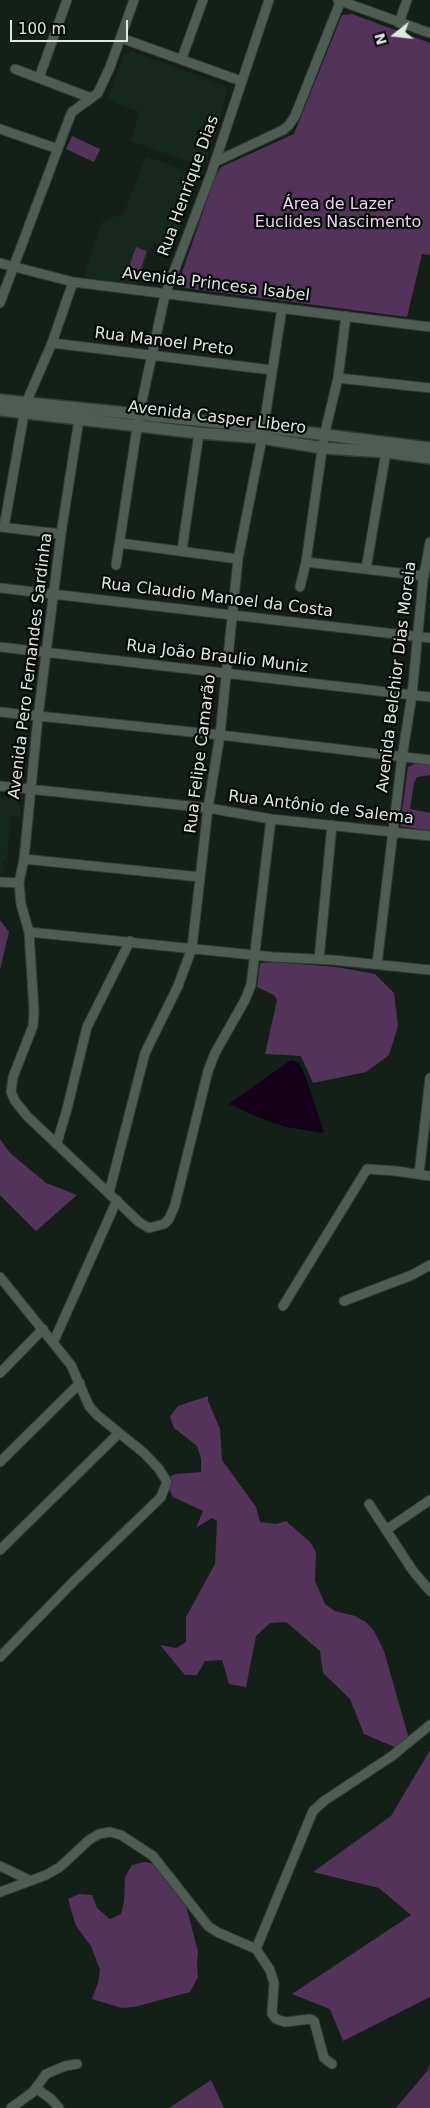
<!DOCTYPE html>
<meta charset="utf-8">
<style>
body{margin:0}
#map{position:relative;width:430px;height:2108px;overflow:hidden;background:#141f18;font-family:"DejaVu Sans",sans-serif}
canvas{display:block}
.north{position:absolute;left:370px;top:10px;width:50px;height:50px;-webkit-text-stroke:4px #040806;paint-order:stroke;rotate:254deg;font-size:14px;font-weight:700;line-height:20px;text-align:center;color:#dfe7e2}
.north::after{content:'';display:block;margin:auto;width:18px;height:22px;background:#dfe7e2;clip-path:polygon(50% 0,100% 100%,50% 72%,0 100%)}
.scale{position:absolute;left:10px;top:20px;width:118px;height:22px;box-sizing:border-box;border:2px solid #dfe7e2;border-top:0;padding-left:6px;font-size:15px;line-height:18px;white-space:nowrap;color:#dfe7e2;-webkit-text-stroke:4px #040806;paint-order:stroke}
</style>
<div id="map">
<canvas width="430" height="2108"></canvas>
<div class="north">N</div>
<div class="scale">100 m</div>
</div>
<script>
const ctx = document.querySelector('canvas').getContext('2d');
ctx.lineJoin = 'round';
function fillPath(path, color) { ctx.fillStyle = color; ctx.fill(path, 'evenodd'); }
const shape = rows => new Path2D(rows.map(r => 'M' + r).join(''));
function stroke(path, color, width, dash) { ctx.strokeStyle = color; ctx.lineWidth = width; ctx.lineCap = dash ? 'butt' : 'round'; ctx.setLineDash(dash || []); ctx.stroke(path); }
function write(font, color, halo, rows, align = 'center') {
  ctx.font = font + ' "DejaVu Sans",sans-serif'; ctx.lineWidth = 4.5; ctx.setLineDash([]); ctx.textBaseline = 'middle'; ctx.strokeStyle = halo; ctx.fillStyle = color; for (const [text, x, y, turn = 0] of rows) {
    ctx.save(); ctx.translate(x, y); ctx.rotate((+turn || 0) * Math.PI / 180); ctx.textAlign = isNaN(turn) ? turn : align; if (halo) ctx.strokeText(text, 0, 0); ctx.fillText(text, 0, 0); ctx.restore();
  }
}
fillPath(shape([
 [131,51,224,85,226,88,227,94,204,167,130,141,140,112,107,100,124,54],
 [146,156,200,176,172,248,153,241,137,286,84,277,100,227,103,221,124,213],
 [0,797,19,799,21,816,10,816,7,861,3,861,4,873,0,873]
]), '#16281e');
fillPath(shape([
 [352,14,430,43,430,255,422,254,407,317,177,287,215,177,221,167,294,134,342,15],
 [72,136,100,149,94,162,66,149],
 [136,247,147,251,140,271,129,267],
 [417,763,430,764,430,775,417,777,414,783,410,809,430,813,430,831,400,826,408,767],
 [0,920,9,932,0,970],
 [276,962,336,967,375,974,394,993,398,1026,389,1055,366,1072,313,1083,301,1056,265,1054,277,1000,274,995,257,987,260,963],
 [0,1139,10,1153,46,1183,77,1195,36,1231,0,1195],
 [208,1396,208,1401,220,1429,222,1460,256,1507,260,1522,276,1524,286,1521,310,1542,316,1552,315,1581,325,1604,335,1611,355,1616,366,1622,374,1631,384,1651,409,1739,397,1748,364,1734,350,1699,323,1673,320,1651,286,1622,270,1623,256,1636,246,1687,229,1684,222,1660,205,1661,197,1675,185,1675,160,1645,176,1648,186,1642,186,1617,215,1564,217,1521,212,1518,196,1528,203,1511,173,1497,164,1479,176,1474,201,1472,201,1459,197,1446,174,1428,170,1416,178,1406],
 [430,1750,430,1997,343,2041,330,2009,292,1994,411,1915,379,1888,313,1872,391,1816],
 [145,1862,158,1865,180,1884,198,1951,197,1963,198,1977,190,1992,134,2007,122,2008,92,1999,98,1983,100,1970,91,1946,76,1926,68,1899,79,1894,92,1895,97,1908,110,1919,121,1914,124,1901,125,1877,132,1865],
 [430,2064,430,2108,396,2108,428,2070],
 [211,2080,224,2108,169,2108]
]), '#54335b');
fillPath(shape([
 [291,1060,299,1063,305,1075,324,1133,286,1127,260,1118,229,1104]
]), '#140019');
const street = shape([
 [338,0,430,33],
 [399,23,407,0],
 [121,38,241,81],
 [182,58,203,0],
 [15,69,91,98],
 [39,78,67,0],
 [0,129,58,149],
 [215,162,283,130,289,125,295,116,341,0],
 [0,263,73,282,430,327],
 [0,303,69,119,72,112,98,93,110,67,134,0],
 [52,343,272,370],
 [338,378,430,388],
 [79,419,61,534,38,717,24,859,19,883,21,904,29,932,34,1011,33,1026,13,1077,11,1092,15,1101,27,1116,139,1222,149,1228,164,1224,169,1219,175,1205,208,1071,215,1053,245,1000,251,985,271,819],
 [0,527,61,534],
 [4,527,26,403,52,343,73,282],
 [120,543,238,559],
 [182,550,199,433],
 [306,562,424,576],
 [116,565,139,415,165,295,211,174,269,0],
 [366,569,386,452],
 [300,587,306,562,324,436,338,378,346,316],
 [0,588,430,638],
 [0,647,430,697],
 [0,712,220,735,430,760],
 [0,786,208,808,271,819,430,836],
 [24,859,200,877],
 [0,882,19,883],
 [29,932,273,957,333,960,430,970],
 [319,959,332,825],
 [377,964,402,757,412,695,423,580,430,542],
 [57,1143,67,1109,87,1027,130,941],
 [419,1174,430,1078],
 [109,1193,145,1053,178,986,192,948,208,808,220,735,238,559,262,438,282,308],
 [0,1277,71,1365,89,1406,97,1415,144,1453,159,1469,167,1482,161,1497,156,1502,73,1582,0,1657],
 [344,1301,412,1275,430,1265],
 [283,1306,367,1169,396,1171,430,1176],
 [53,1343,117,1200],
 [0,1373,43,1329],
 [0,1462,80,1383],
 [369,1504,413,1571,430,1591],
 [386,1530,430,1500],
 [0,1550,119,1433],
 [0,1866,29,1880],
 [0,1892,46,1875,60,1867,89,1840,99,1834,110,1832,121,1835,153,1856,208,1926,217,1932,256,1949,270,1970,274,1983,272,2014,276,2019,285,2022,310,2019,314,2021,324,2058,332,2064],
 [256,1949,313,1811,324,1801,392,1756,430,1725],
 [37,2089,51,2099,59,2108],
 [11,2108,33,2092,46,2074,65,2066,77,2064]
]);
const secondary = shape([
 [0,400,263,427,430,448],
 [0,410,199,433,262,438,323,448,386,452,430,458]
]);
stroke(street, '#333a35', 11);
stroke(secondary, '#333a35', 14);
stroke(street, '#4f5c54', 9);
stroke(secondary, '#4f5c54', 11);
write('16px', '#dfe7e2', '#040806', [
 ["Rua Henrique Dias",189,186,-70],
 ["Avenida Princesa Isabel",216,285,7],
 ["Rua Manoel Preto",164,342,7],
 ["Avenida Casper Libero",217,418,7],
 ["Rua Claudio Manoel da Costa",217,598,7],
 ["Rua João Braulio Muniz",217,657,7],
 ["Avenida Pero Fernandes Sardinha",31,666,-83],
 ["Avenida Belchior Dias Moreia",397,677,-83],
 ["Rua Felipe Camarão",201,754,-83],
 ["Rua Antônio de Salema",321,808,7]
]);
write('16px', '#f0d1f6', '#040806', [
 ["Área de Lazer",338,205],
 ["Euclides Nascimento",338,223]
]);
</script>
